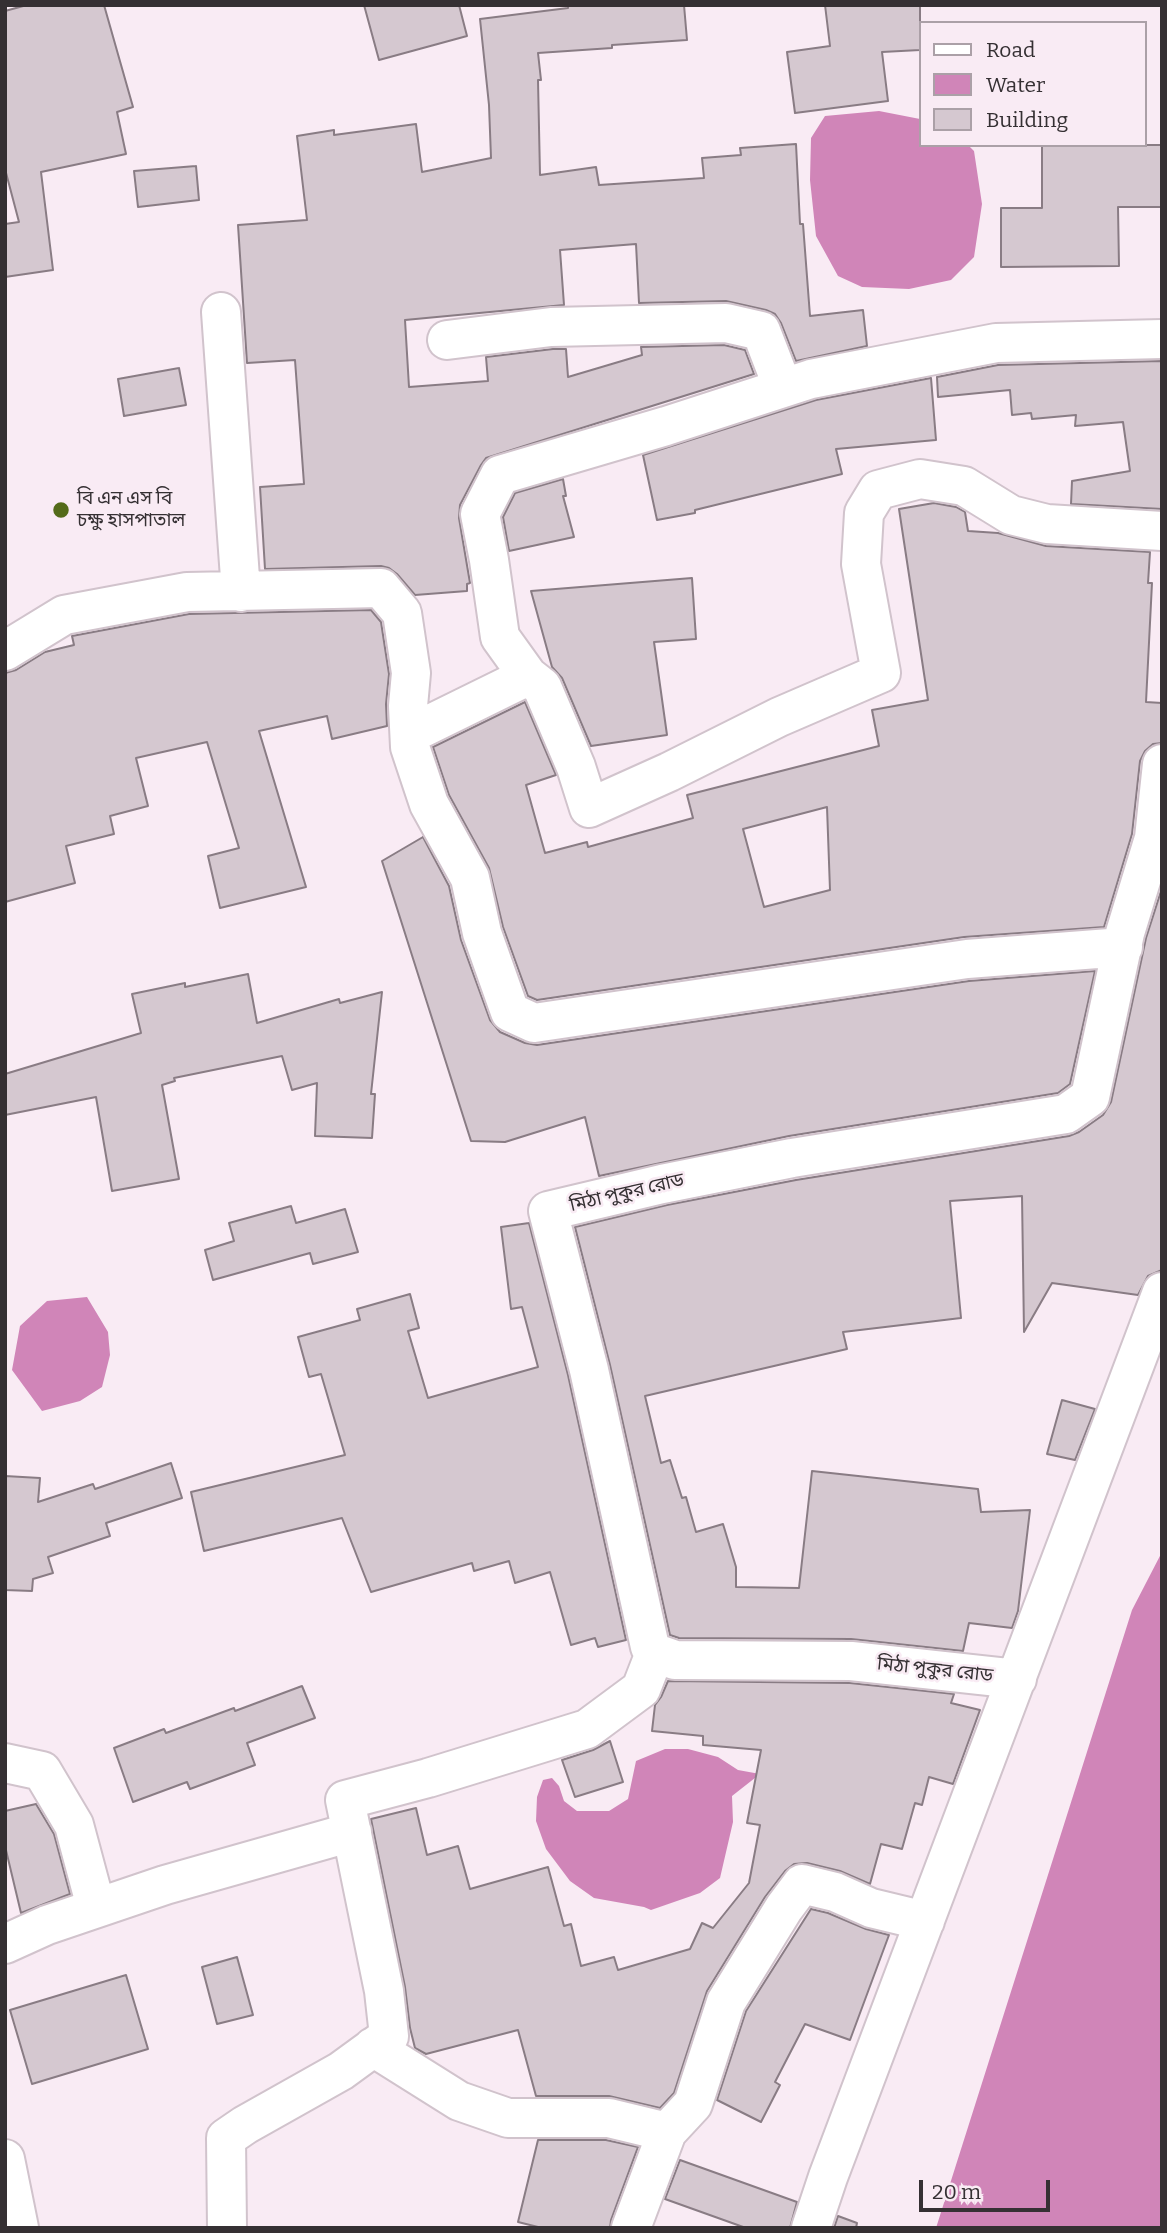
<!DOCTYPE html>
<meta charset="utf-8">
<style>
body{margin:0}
#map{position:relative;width:1167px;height:2233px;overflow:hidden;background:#f9ebf4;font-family:Bitter,serif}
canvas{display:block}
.frame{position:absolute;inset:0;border:7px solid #353033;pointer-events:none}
.legend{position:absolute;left:919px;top:21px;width:228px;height:126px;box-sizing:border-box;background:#f9ebf4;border:2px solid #aba0a7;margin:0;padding:9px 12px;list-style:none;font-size:21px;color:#353033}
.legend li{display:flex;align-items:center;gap:14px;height:35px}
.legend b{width:35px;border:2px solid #aba0a7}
.scale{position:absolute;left:919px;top:2180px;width:131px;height:32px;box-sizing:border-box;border:4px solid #353033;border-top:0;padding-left:9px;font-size:21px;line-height:24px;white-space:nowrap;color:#353033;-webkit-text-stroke:5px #f9ebf4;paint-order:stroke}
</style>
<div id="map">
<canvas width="1167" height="2233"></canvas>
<div class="frame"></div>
<ul class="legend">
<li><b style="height:9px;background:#fff"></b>Road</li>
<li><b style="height:19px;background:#d085b8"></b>Water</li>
<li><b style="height:19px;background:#d5c8d0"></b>Building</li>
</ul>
<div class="scale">20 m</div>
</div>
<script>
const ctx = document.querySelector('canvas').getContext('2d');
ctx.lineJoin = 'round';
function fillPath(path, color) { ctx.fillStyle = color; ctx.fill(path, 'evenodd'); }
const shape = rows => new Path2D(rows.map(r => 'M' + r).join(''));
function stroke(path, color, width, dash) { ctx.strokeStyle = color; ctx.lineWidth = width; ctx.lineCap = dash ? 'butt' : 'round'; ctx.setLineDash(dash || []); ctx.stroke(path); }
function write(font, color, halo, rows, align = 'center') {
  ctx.font = font + ' Bitter,"Noto Sans Bengali",serif'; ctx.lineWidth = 5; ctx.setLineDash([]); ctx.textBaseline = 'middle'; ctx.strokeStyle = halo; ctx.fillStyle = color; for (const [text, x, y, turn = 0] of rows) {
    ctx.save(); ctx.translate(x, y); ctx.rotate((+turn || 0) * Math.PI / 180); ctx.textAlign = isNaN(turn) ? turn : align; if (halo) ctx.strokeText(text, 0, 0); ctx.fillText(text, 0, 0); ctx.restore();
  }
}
fillPath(shape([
 [879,111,920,119,920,145,968,145,974,151,982,204,974,257,951,280,909,289,862,287,838,276,816,236,810,180,811,138,825,116],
 [87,1297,108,1332,110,1355,102,1387,80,1401,42,1411,12,1370,20,1326,47,1301],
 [1162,1552,1162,2228,936,2228,1132,1610],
 [665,1749,688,1749,718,1757,738,1770,760,1774,732,1796,733,1822,720,1878,700,1893,651,1910,644,1907,594,1898,570,1881,546,1849,536,1821,537,1797,543,1780,552,1778,559,1786,564,1801,577,1811,609,1811,628,1799,636,1761]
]), '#d085b8');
const building = shape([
 [27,5,104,5,133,107,117,112,126,154,41,172,53,270,5,277,5,224,19,222,5,169,5,11,27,5],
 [364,5,459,5,467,36,379,60,364,5],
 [568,5,684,5,687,40,612,45,612,48,538,53,541,80,538,80,540,175,596,167,599,185,704,178,702,158,741,155,740,148,796,144,800,224,803,224,810,316,863,310,867,346,796,361,781,323,775,314,766,310,726,301,639,303,636,244,560,250,564,305,405,320,409,387,488,381,486,357,553,349,566,349,568,377,642,355,641,347,724,345,745,350,754,374,486,458,481,465,460,505,459,518,470,583,467,584,467,591,415,595,397,574,389,568,381,566,265,569,260,487,304,484,295,360,247,363,238,225,307,220,297,136,334,130,334,135,416,124,422,172,491,158,489,105,480,19,568,8,568,5],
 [825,5,920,5,920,50,882,52,888,101,795,113,787,52,830,46,825,5],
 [1042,145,1162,145,1162,207,1118,207,1119,266,1001,267,1001,208,1042,208,1042,145],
 [196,166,199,200,138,207,134,171,196,166],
 [1162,361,1162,509,1071,504,1072,481,1130,471,1123,422,1075,426,1076,415,1032,419,1031,413,1012,415,1010,390,938,397,937,377,998,365,1162,361],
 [179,368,186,405,124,416,118,379,179,368],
 [931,378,936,440,836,449,842,474,695,510,695,513,657,520,643,455,816,400,931,378],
 [563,479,566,496,563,496,574,537,509,551,503,517,515,493,563,479],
 [934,503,956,507,965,512,968,531,998,533,1046,546,1150,552,1148,583,1152,583,1146,702,1162,703,1162,743,1153,744,1145,751,1140,761,1132,834,1104,927,964,937,537,1000,528,996,503,927,489,868,449,795,433,747,525,702,556,775,526,785,545,853,587,842,588,847,693,818,687,795,879,746,872,710,928,700,899,509,934,503],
 [827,807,830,890,764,907,743,829,827,807],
 [692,578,696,639,654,642,667,735,591,746,562,678,552,667,531,591,692,578],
 [371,610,381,622,389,674,386,704,387,726,332,739,327,716,259,731,306,887,220,908,208,856,239,848,207,742,136,758,148,806,110,816,114,834,66,846,75,883,5,902,5,673,16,670,45,652,74,645,72,636,189,614,371,610],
 [423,837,449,886,461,940,490,1020,500,1032,525,1043,537,1045,969,981,1095,971,1070,1084,1058,1093,789,1136,599,1176,585,1117,505,1142,471,1141,382,861,423,837],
 [1162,888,1162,1270,1148,1276,1138,1295,1052,1283,1024,1332,1022,1196,950,1201,961,1318,843,1332,847,1349,645,1396,661,1463,670,1460,682,1498,686,1497,696,1532,723,1524,736,1567,736,1587,799,1588,812,1471,978,1489,981,1512,1030,1510,1018,1611,1012,1628,969,1623,963,1651,851,1639,679,1638,670,1635,610,1365,575,1227,667,1205,796,1180,1069,1136,1079,1132,1103,1115,1111,1102,1146,938,1162,888],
 [248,974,257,1023,339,999,340,1003,382,992,371,1094,375,1094,372,1138,315,1136,317,1083,292,1090,282,1056,174,1078,175,1081,162,1085,179,1179,112,1191,96,1097,5,1115,5,1074,141,1033,132,994,185,983,185,987,248,974],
 [291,1206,296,1223,345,1209,358,1252,313,1264,310,1253,213,1280,205,1250,234,1241,229,1223,291,1206],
 [529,1223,568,1375,626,1640,598,1647,595,1638,571,1645,550,1572,515,1583,509,1561,474,1571,472,1563,371,1592,342,1518,204,1551,191,1492,345,1455,321,1374,309,1377,298,1337,360,1320,357,1309,410,1294,419,1328,408,1331,428,1398,538,1367,522,1307,511,1309,501,1227,529,1223],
 [1062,1400,1095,1409,1075,1460,1047,1454,1062,1400],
 [171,1463,182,1498,106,1523,110,1536,48,1557,53,1573,33,1579,32,1591,5,1590,5,1476,40,1478,38,1502,93,1484,95,1489,171,1463],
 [668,1681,850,1683,954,1694,951,1703,980,1710,953,1784,929,1777,922,1805,915,1803,902,1849,881,1844,870,1884,840,1871,807,1863,794,1864,785,1871,765,1897,707,1991,674,2093,660,2108,609,2096,536,2096,518,2030,426,2054,415,2048,410,2028,405,1987,371,1819,416,1808,427,1855,458,1846,470,1889,548,1867,564,1926,571,1924,581,1966,614,1957,618,1970,690,1949,702,1923,713,1928,749,1883,760,1825,747,1823,761,1750,703,1745,703,1736,652,1731,655,1705,661,1697,668,1681],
 [302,1686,315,1718,247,1743,255,1765,190,1789,187,1782,133,1802,114,1748,164,1729,166,1733,234,1708,235,1711,302,1686],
 [610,1741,623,1782,575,1797,562,1760,593,1750,610,1741],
 [36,1804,54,1834,70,1894,21,1913,5,1846,5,1811,36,1804],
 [811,1909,828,1913,866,1929,889,1935,850,2040,805,2024,775,2082,780,2085,761,2122,717,2100,746,2011,811,1909],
 [237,1957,253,2015,217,2024,202,1967,237,1957],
 [126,1975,148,2049,32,2084,10,2010,126,1975],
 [538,2140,606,2140,638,2147,611,2220,610,2228,542,2228,518,2222,538,2140],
 [680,2160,797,2202,790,2228,746,2228,665,2199,680,2160],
 [838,2216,857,2223,856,2228,834,2228,838,2216]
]);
fillPath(building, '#d5c8d0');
stroke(building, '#897c84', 2);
const minor = shape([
 [221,312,241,592],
 [1162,339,996,343,811,379,666,426,500,475,480,514,489,560,500,637,528,676,542,687,576,767,589,808,669,772,779,717,881,673,861,564,864,513,878,490,920,479,964,486,1011,515,1047,524,1162,531],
 [447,340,551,327,726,323,761,331,783,388],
 [5,651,64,615,187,592,381,588,402,613,411,673,408,706,410,747,429,804,470,878,482,933,510,1012,534,1023,967,959,1123,947],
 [410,734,528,676],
 [1017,1679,851,1661,675,1660,655,1653,650,1647,589,1370,548,1211,662,1184,792,1158,1066,1114,1090,1097,1125,933,1154,838,1162,764],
 [5,1763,42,1771,74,1825,96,1907],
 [5,1944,47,1925,165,1885,352,1832],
 [373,2047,459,2101,508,2118,609,2118,667,2132],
 [5,2159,19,2228],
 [227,2228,226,2138,245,2125,341,2071,389,2036,384,1991,345,1800,428,1778,587,1729,641,1689,655,1653],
 [631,2228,667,2132,693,2104,726,2002,784,1908,802,1884,835,1892,871,1908,925,1921],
 [811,2228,828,2177,1162,1292]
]);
stroke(minor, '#d1c3cc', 42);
stroke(minor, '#fff', 38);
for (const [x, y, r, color] of [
 [61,510,9,"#546a19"]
]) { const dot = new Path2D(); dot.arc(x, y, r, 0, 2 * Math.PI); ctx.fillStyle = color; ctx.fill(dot); stroke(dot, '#f9ebf4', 2.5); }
write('19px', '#353033', '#f9ebf4', [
 ["বি এন এস বি",77,499],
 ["চক্ষু হাসপাতাল",77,521]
], 'left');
write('19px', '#353033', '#f9ebf4', [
 ["মিঠা পুকুর রোড",627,1193,-13],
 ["মিঠা পুকুর রোড",935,1670,6]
]);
</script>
